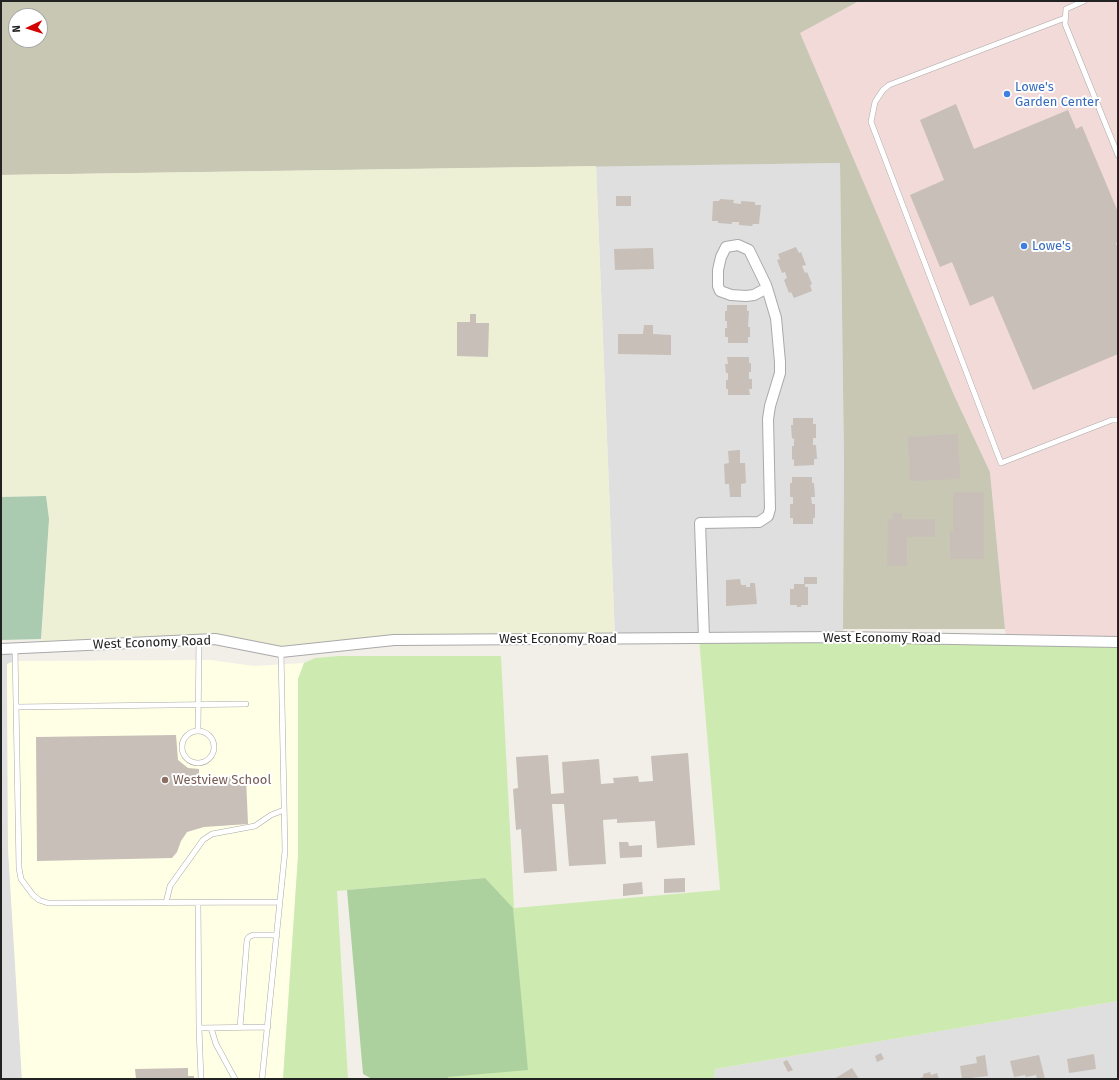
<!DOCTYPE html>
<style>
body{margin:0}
#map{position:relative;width:1119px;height:1080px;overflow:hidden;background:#f2efe9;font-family:"Fira Sans",sans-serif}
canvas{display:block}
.frame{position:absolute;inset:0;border:2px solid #222;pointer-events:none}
.north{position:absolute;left:8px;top:8px;width:40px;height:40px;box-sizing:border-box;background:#fff;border:1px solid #a7a7a7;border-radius:50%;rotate:266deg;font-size:11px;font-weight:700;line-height:16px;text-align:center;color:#222}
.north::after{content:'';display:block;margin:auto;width:14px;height:18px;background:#d40000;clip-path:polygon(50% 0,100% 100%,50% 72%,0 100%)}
</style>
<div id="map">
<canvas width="1119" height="1080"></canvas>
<div class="frame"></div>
<div class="north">N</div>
</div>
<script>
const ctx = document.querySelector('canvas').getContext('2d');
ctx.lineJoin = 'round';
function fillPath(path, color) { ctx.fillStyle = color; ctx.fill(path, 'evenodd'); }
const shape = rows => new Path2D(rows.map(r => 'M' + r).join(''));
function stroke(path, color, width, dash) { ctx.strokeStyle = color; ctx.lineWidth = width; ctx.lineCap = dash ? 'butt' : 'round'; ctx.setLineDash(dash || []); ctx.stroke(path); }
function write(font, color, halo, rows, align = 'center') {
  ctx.font = font + ' "Fira Sans",sans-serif'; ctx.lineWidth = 4; ctx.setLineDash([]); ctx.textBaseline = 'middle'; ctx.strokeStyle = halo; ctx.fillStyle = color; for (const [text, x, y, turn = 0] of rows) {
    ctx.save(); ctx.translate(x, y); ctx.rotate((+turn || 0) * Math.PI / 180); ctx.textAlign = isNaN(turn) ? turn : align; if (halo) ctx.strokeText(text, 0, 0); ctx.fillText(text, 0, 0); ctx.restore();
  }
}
fillPath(shape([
 [840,163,844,461,843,637,615,638,596,166],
 [1,649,15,649,15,661,7,664,8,848,22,1079,1,1079],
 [1118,1001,1118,1079,714,1079,715,1069]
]), '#e0dfdf');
fillPath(shape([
 [859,1,1118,1,1118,642,1006,639,990,472,954,395,799,33]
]), '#f2dad9');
fillPath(shape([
 [211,660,254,666,304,663,298,679,298,856,283,1079,22,1079,8,848,7,664,15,661]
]), '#ffffe5');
fillPath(shape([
 [1,1,859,1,800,33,954,395,990,472,1005,629,843,629,844,461,840,163,1,175],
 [16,16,40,16,40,40,16,40]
]), '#c7c7b4');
fillPath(shape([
 [596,166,615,638,486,639,281,652,215,639,41,648,49,519,46,496,1,497,1,175]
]), '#eef0d5');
fillPath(shape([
 [699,638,1118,642,1118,1001,715,1069,714,1079,448,1079,484,878,337,891,348,1079,283,1079,298,856,298,679,304,663,315,658,339,656,501,656,514,908,720,890]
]), '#cdebb0');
fillPath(shape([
 [485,878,513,908,528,1070,448,1077,448,1079,372,1079,363,1074,347,890]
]), '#add19e');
fillPath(shape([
 [46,496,49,519,41,639,1,640,1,497]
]), '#aacbaf');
fillPath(shape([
 [956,104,974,149,1068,110,1076,129,1082,126,1118,212,1118,242,1116,243,1118,248,1118,354,1033,390,993,296,970,306,952,262,940,267,910,195,944,180,920,120],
 [616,196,631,196,631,206,616,206],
 [720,199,734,200,733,203,741,204,741,201,755,202,755,205,761,205,759,224,753,224,752,226,739,225,739,222,732,222,732,224,718,223,718,221,712,221,713,201,719,201],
 [796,247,799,253,801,252,806,265,802,266,805,273,807,272,812,284,810,285,812,291,794,298,791,292,789,293,784,280,787,278,785,272,782,273,777,260,780,259,778,254],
 [653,248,654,269,615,270,614,249],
 [727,305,747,305,747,311,749,311,748,327,750,327,750,337,748,337,748,343,728,343,728,337,725,337,725,328,727,328,727,321,725,321,725,311,727,311],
 [470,314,476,314,476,323,489,323,488,357,457,356,457,322,470,322],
 [644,325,653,325,653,334,671,335,671,355,618,354,618,334,643,334],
 [727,357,749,357,749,363,751,363,751,372,749,372,749,379,752,379,752,389,749,389,750,395,728,395,728,389,726,389,726,380,728,380,728,373,726,373,725,364,728,364],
 [793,418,813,418,813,424,816,424,816,438,813,438,813,445,816,445,817,459,814,459,814,465,794,466,794,459,792,460,792,446,794,446,794,438,792,439,791,425,793,425],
 [958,434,960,479,910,481,908,437],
 [740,450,740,463,745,463,746,483,741,484,741,497,730,497,729,484,725,484,724,464,729,463,728,451],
 [792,477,812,477,812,483,814,483,815,497,811,497,812,504,815,504,815,518,813,518,813,524,793,524,793,518,790,518,790,504,793,504,793,497,790,497,790,483,792,483],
 [953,492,984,492,984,559,950,559,950,531,953,531],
 [893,513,902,513,902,519,935,519,935,537,907,537,907,566,887,566,888,519,893,519],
 [804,577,817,577,817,584,804,584],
 [740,579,741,585,746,585,746,587,750,587,750,583,755,583,757,604,726,606,726,580],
 [794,584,805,584,805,587,808,587,808,605,801,605,801,607,797,607,797,605,790,605,790,589,794,589],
 [176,735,178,760,188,768,199,769,199,776,246,777,248,824,204,827,187,832,181,841,177,852,172,858,37,861,36,737],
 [688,753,695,845,657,848,655,821,617,823,617,819,603,820,606,864,569,866,564,804,552,804,557,871,524,873,521,829,516,830,513,789,518,788,516,757,548,755,551,794,564,793,562,762,599,759,601,784,614,783,613,778,638,776,639,782,653,781,651,756],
 [619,842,628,842,629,846,642,845,642,857,620,858],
 [685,878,685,892,664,893,664,879],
 [642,882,643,894,623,896,623,884],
 [881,1053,884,1059,877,1062,875,1056],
 [1094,1054,1096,1069,1069,1073,1067,1059],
 [985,1055,988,1076,962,1079,960,1066,977,1063,976,1057],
 [1039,1055,1045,1079,1037,1079,1036,1075,1026,1077,1025,1075,1014,1077,1010,1061],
 [787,1060,793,1070,788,1072,783,1062],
 [188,1068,188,1076,194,1076,194,1079,136,1079,135,1069],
 [852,1068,859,1079,834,1079],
 [930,1072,931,1075,937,1073,939,1079,917,1079,923,1077,923,1074]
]), '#c7bfb8');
const service = shape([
 [1084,1,1066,9,1065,24,1118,155],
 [1065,18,889,85,883,90,875,102,871,122,1001,463,1112,420,1118,420],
 [15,649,19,868,21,879,33,895,39,900,48,903,60,903,280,902],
 [16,707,246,704],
 [198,730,199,640],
 '182 747a16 16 0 1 1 32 0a16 16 0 1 1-32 0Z',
 [198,902,199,1028,268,1027],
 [166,903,170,886,203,840,212,834,255,826,271,815,284,810],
 [240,1027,247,940,249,937,253,935,277,935],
 [199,1028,201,1079],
 [211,1028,216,1044,235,1079],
 [262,1079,285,851,281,652]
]);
const minor = shape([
 [704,638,700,523,759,522,768,516,770,509,768,419,770,406,780,373,780,362,776,318,767,288,766,285,749,250,738,245,726,247,721,257,718,270,718,286,720,291,731,295,746,296,754,295,767,288],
 [1,649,215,639,281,652,394,640,843,637,1118,642]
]);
stroke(service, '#a9a9a9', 6);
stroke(minor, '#a9a9a9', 12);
stroke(service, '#fff', 5);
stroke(minor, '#fff', 10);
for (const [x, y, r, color] of [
 [1007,94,4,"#3f7fe0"],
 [1024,246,4,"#3f7fe0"],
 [165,780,4,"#8d6e63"]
]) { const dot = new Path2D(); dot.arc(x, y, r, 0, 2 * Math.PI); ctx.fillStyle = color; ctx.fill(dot); stroke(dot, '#fff', 1.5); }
write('13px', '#366cbe', '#fff', [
 ["Lowe's",1015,87],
 ["Garden Center",1015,102],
 ["Lowe's",1032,246]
], 'left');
write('13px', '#222', '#fff', [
 ["West Economy Road",882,638],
 ["West Economy Road",558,639],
 ["West Economy Road",152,643,-2]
]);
write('13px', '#785e54', '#fff', [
 ["Westview School",173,780]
], 'left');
</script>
